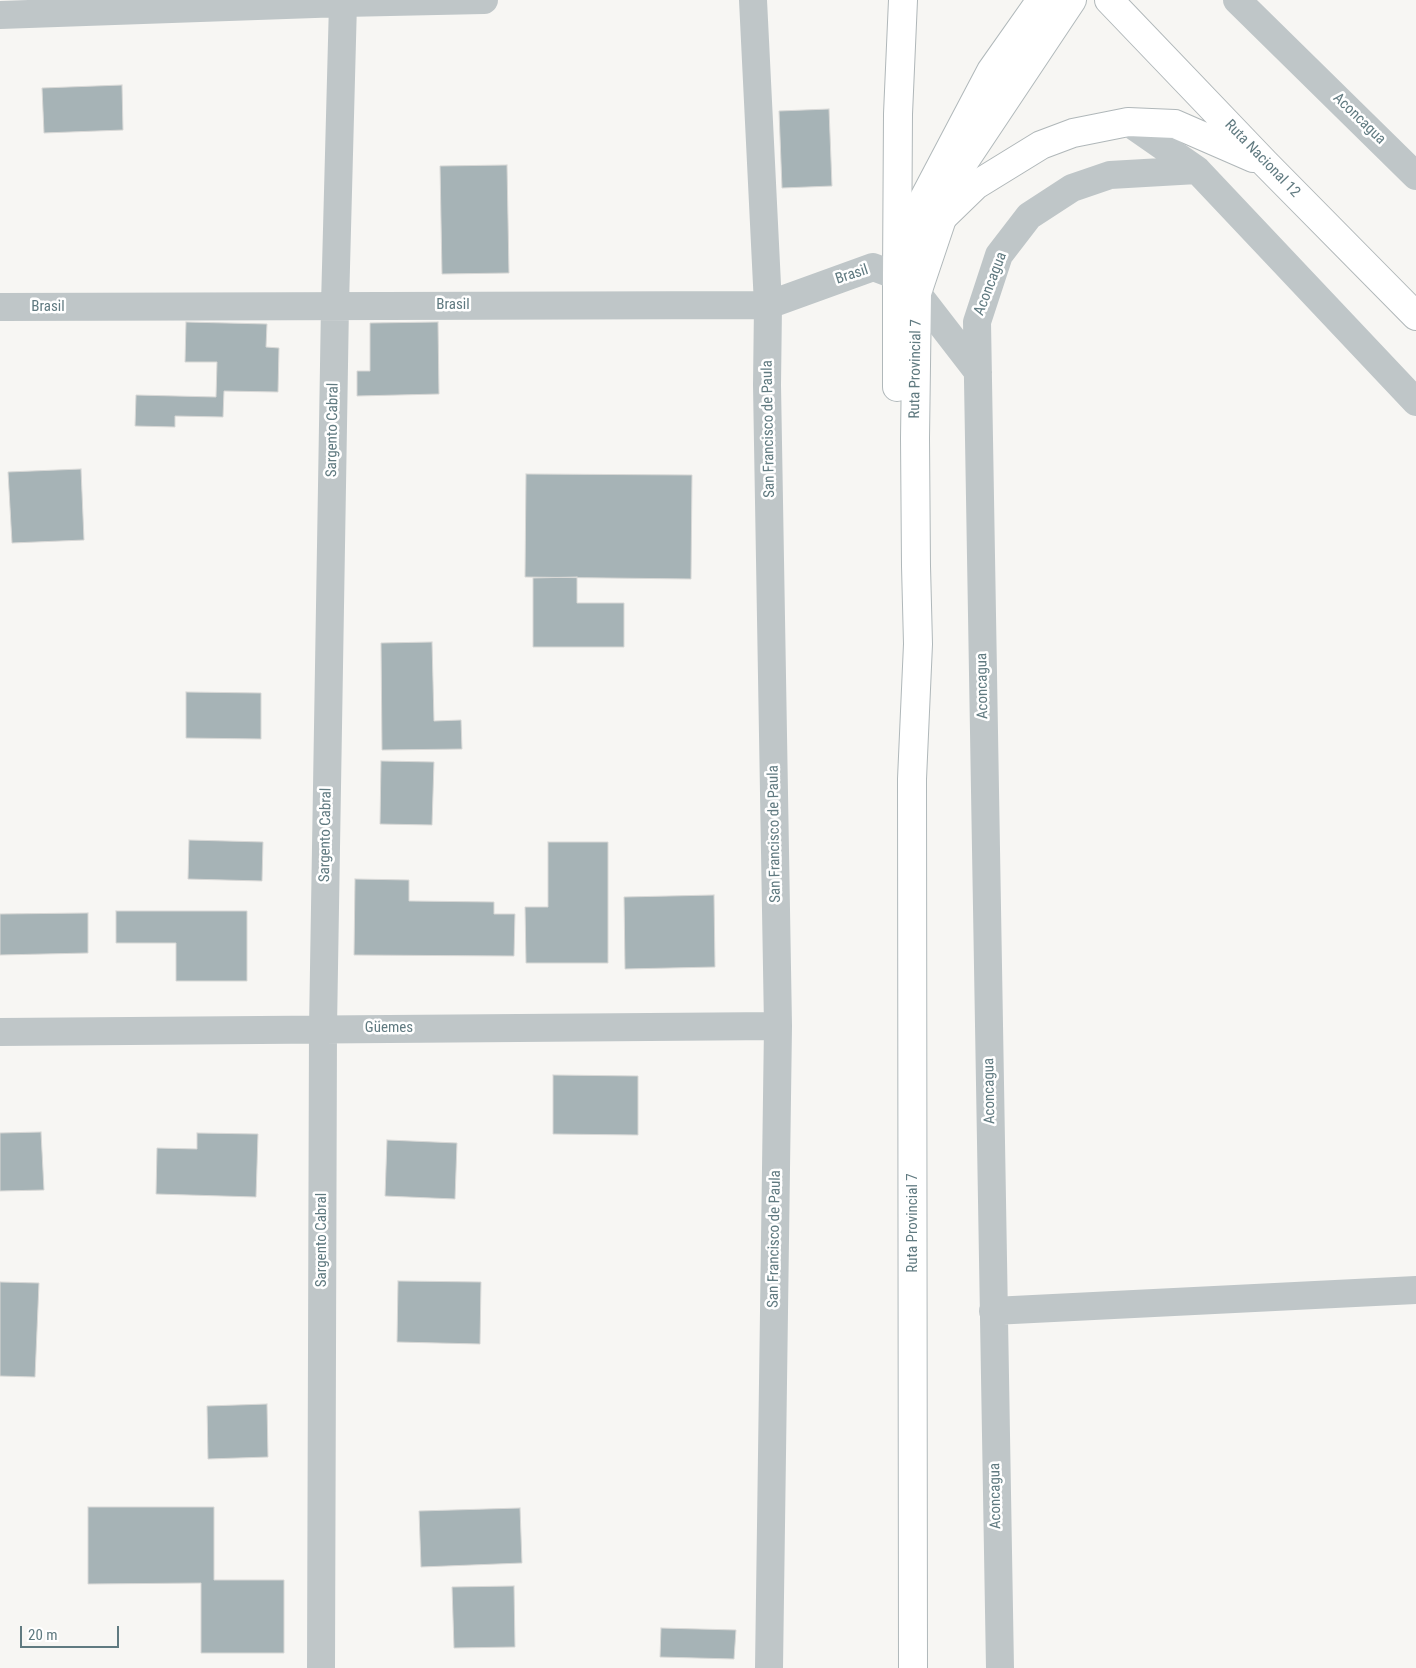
<!DOCTYPE html>
<meta charset="utf-8">
<style>
body{margin:0}
#map{position:relative;width:1416px;height:1668px;overflow:hidden;background:#f7f6f3;font-family:"Roboto Condensed",sans-serif}
canvas{display:block}
.scale{position:absolute;left:20px;top:1626px;width:99px;height:22px;box-sizing:border-box;border:2px solid #607a80;border-top:0;padding-left:6px;font-size:15px;line-height:18px;white-space:nowrap;color:#607a80;-webkit-text-stroke:4px #fff;paint-order:stroke}
</style>
<div id="map">
<canvas width="1416" height="1668"></canvas>
<div class="scale">20 m</div>
</div>
<script>
const ctx = document.querySelector('canvas').getContext('2d');
ctx.lineJoin = 'round';
function fillPath(path, color) { ctx.fillStyle = color; ctx.fill(path, 'evenodd'); }
const shape = rows => new Path2D(rows.map(r => 'M' + r).join(''));
function stroke(path, color, width, dash) { ctx.strokeStyle = color; ctx.lineWidth = width; ctx.lineCap = dash ? 'butt' : 'round'; ctx.setLineDash(dash || []); ctx.stroke(path); }
function write(font, color, halo, rows, align = 'center') {
  ctx.font = font + ' "Roboto Condensed",sans-serif'; ctx.lineWidth = 5; ctx.setLineDash([]); ctx.textBaseline = 'middle'; ctx.strokeStyle = halo; ctx.fillStyle = color; for (const [text, x, y, turn = 0] of rows) {
    ctx.save(); ctx.translate(x, y); ctx.rotate((+turn || 0) * Math.PI / 180); ctx.textAlign = isNaN(turn) ? turn : align; if (halo) ctx.strokeText(text, 0, 0); ctx.fillText(text, 0, 0); ctx.restore();
  }
}
const building = shape([
 [122,85,123,130,44,133,42,88,122,85],
 [829,109,832,186,782,188,779,111,829,109],
 [507,165,509,273,442,274,440,166,507,165],
 [186,322,267,324,266,347,279,348,278,392,224,391,223,417,175,416,175,427,135,426,136,395,216,397,217,362,185,362,186,322],
 [438,322,439,394,357,396,357,371,370,371,370,323,438,322],
 [81,469,84,540,12,543,8,472,81,469],
 [526,474,692,475,691,579,525,577,526,474],
 [577,577,577,603,624,603,624,647,533,647,533,578,577,577],
 [432,642,434,721,461,720,462,749,382,750,381,643,432,642],
 [186,692,261,693,261,739,186,738,186,692],
 [381,761,434,762,432,825,380,824,381,761],
 [189,840,263,842,262,881,188,879,189,840],
 [548,842,608,842,608,963,526,963,525,907,548,907,548,842],
 [355,879,409,880,409,901,494,902,494,914,515,914,514,956,354,955,355,879],
 [714,895,715,967,625,969,624,897,714,895],
 [116,911,247,911,247,981,176,981,176,943,116,943,116,911],
 [88,913,88,953,0,955,0,914,88,913],
 [553,1075,638,1076,638,1135,553,1134,553,1075],
 [41,1132,44,1190,0,1191,0,1133,41,1132],
 [197,1133,258,1134,256,1197,156,1194,157,1148,197,1149,197,1133],
 [387,1140,457,1143,455,1199,385,1196,387,1140],
 [398,1281,481,1282,480,1344,397,1342,398,1281],
 [0,1282,39,1283,35,1377,0,1376,0,1282],
 [267,1404,268,1457,208,1459,207,1406,267,1404],
 [88,1507,214,1507,214,1580,284,1580,284,1653,201,1653,201,1583,88,1584,88,1507],
 [520,1508,522,1563,421,1567,419,1511,520,1508],
 [514,1586,515,1647,454,1648,452,1587,514,1586],
 [661,1628,736,1630,734,1659,660,1657,661,1628]
]);
fillPath(building, '#a6b3b6');
stroke(building, '#d8d8d6', 1);
const major = shape([
 [897,387,897,276,922,202,991,71,1041,0],
 [913,1668,912,779,918,644,916,566,915,438,917,293,958,171,1072,0]
]);
const highway = shape([
 [1109,0,1265,163,1416,316],
 [942,218,976,185,1041,145,1073,133,1128,122,1175,124,1253,158],
 [897,276,898,114,903,0]
]);
stroke(major, '#b0b8ba', 30);
stroke(highway, '#b0b7b9', 30);
stroke(shape([
 [753,0,768,305,767,385,778,1026,769,1668],
 [1237,0,1416,176],
 [0,15,343,3,484,0],
 [1128,122,1197,170,1416,402],
 [0,307,768,305,873,267,897,276,917,293,978,372],
 [0,1032,778,1026],
 [993,1311,1416,1290],
 [321,1668,323,1028,335,305,343,3],
 [1000,1668,977,322,999,255,1029,216,1072,188,1110,175,1197,170]
]), '#bfc6c8', 28);
stroke(major, '#fff', 28);
stroke(highway, '#fff', 28);
write('15px', '#607a80', '#fff', [
 ["Aconcagua",1359,119,44],
 ["Ruta Nacional 12",1262,159,46],
 ["Brasil",852,275,-18],
 ["Aconcagua",991,284,-69],
 ["Brasil",453,305],
 ["Brasil",48,307],
 ["Ruta Provincial 7",916,369,-89],
 ["San Francisco de Paula",769,429,-91],
 ["Sargento Cabral",333,430,-89],
 ["Aconcagua",983,686,-91],
 ["San Francisco de Paula",775,834,-91],
 ["Sargento Cabral",326,835,-89],
 ["Güemes",389,1028],
 ["Aconcagua",990,1091,-91],
 ["Ruta Provincial 7",913,1223,-90],
 ["San Francisco de Paula",775,1239,-89],
 ["Sargento Cabral",322,1240,-90],
 ["Aconcagua",996,1496,-91]
]);
</script>
